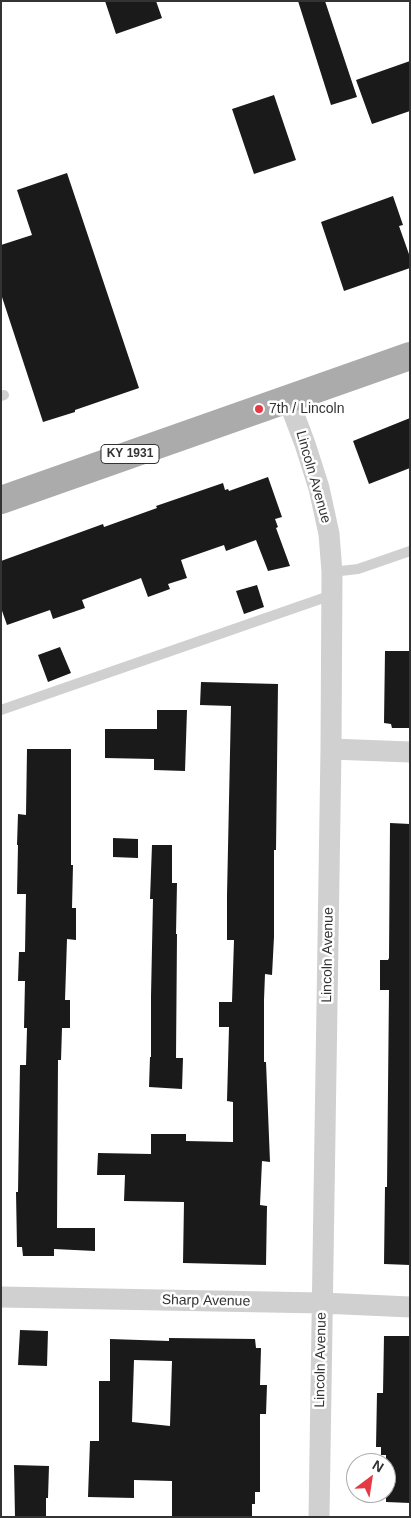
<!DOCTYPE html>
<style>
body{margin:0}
#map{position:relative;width:411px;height:1518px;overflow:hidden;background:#fff;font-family:Helvetica,sans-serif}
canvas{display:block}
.frame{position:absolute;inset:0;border:2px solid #333;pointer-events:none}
.north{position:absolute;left:346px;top:1453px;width:50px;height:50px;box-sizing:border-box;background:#fff;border:1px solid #adadad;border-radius:50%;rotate:31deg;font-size:14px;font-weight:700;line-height:20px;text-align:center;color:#333}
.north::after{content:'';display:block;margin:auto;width:18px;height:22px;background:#e63946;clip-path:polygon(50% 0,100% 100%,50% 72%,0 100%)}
</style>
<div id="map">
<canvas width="411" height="1518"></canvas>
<div class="frame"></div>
<div class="north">N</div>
</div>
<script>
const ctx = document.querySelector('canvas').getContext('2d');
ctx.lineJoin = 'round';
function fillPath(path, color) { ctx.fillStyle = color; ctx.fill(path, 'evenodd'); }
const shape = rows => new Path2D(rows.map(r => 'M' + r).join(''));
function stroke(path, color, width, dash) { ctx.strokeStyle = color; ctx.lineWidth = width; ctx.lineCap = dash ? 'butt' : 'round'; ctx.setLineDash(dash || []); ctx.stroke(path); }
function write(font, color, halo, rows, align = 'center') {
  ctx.font = font + ' Helvetica,sans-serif'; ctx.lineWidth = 5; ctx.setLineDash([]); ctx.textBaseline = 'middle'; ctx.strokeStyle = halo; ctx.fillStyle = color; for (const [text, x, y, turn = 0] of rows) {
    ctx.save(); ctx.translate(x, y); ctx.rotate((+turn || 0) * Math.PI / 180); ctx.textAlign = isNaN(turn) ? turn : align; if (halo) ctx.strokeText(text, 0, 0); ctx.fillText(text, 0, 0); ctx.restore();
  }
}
fillPath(shape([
 [105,1,156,1,162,18,116,34],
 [298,1,325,1,357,97,331,105],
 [410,61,410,111,372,124,356,80],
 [274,95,296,160,254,174,232,109],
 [67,173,139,388,75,410,75,412,43,422,1,294,1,245,32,235,17,190],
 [393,196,403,225,399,226,410,257,410,268,344,291,321,222],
 [410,418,410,468,369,484,353,441],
 [268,477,282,517,275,519,278,527,276,528,290,566,268,571,256,540,226,551,224,545,181,560,187,578,168,584,170,589,148,597,141,578,82,600,85,608,53,619,50,610,7,625,1,608,1,561,103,524,104,527,157,508,156,506,223,483,225,490,228,489,229,491],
 [257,585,264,607,244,614,236,591],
 [60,647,71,673,48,682,38,655],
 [385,651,410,651,410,728,392,728,391,724,384,723],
 [201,682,278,684,276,850,274,850,274,937,272,975,265,974,264,1000,264,1062,266,1062,270,1162,262,1161,260,1205,267,1206,266,1265,183,1263,184,1202,124,1201,125,1175,97,1175,98,1153,151,1154,151,1134,186,1134,186,1141,233,1142,233,1102,227,1101,229,1027,219,1027,219,1002,232,1002,234,940,227,940,227,895,231,706,200,705],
 [157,710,187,710,185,771,154,770,154,759,105,758,105,729,157,729],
 [27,749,71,749,71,865,73,865,72,908,76,908,76,940,67,939,65,1000,70,1000,70,1028,62,1028,61,1060,58,1060,57,1228,95,1228,95,1251,54,1249,54,1256,23,1256,22,1247,17,1247,16,1192,18,1192,20,1065,26,1065,27,1028,24,1028,25,981,18,981,19,952,25,952,26,894,17,894,18,845,17,845,18,814,26,815],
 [390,823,410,824,410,1265,384,1264,385,1187,387,1187,389,990,380,990,380,960,388,960,389,958],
 [113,838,138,839,138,858,113,857],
 [152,845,172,845,172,883,177,883,176,934,177,934,176,1058,183,1058,182,1089,149,1087,150,1057,151,1057,151,996,153,899,150,899],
 [20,1330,48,1331,47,1366,18,1365],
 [384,1336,410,1336,410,1503,386,1502,386,1455,381,1455,381,1447,376,1447,377,1393,383,1393],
 [169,1338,255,1339,256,1348,261,1348,260,1385,267,1385,266,1414,260,1414,260,1492,255,1492,255,1504,252,1504,252,1517,172,1517,172,1481,134,1480,134,1498,88,1497,90,1441,99,1441,99,1381,110,1381,110,1339,169,1341],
 [134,1360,172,1361,170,1426,132,1422],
 [14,1465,49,1466,48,1498,46,1498,46,1517,15,1517]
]), '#1a1a1a');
stroke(shape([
 [1,396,4,395],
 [332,572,358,569,410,551],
 [1,710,332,595]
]), '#d0d0d0', 10);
stroke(shape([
 [288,399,305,444,319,488,329,534,332,572,331,749,319,1517],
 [331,749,410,752],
 [1,1297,322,1303,410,1307]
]), '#d0d0d0', 21);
stroke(shape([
 [1,500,410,356]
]), '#ababab', 28);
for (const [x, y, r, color] of [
 [259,409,5,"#e63946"]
]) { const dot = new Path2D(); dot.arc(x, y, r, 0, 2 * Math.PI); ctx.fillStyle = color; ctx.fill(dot); stroke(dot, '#fff', 2); }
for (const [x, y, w] of [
 [130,454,58]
]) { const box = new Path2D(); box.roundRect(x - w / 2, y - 9.5, w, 19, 4); ctx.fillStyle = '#fff'; ctx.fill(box); stroke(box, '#333', 1); }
write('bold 12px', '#333', null, [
 ["KY 1931",130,454]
]);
write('14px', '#333', '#fff', [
 ["7th / Lincoln",269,409]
], 'left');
write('14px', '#333', '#fff', [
 ["Lincoln Avenue",313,477,74],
 ["Lincoln Avenue",328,955,-89],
 ["Sharp Avenue",206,1301,1],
 ["Lincoln Avenue",321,1360,-89]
]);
</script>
